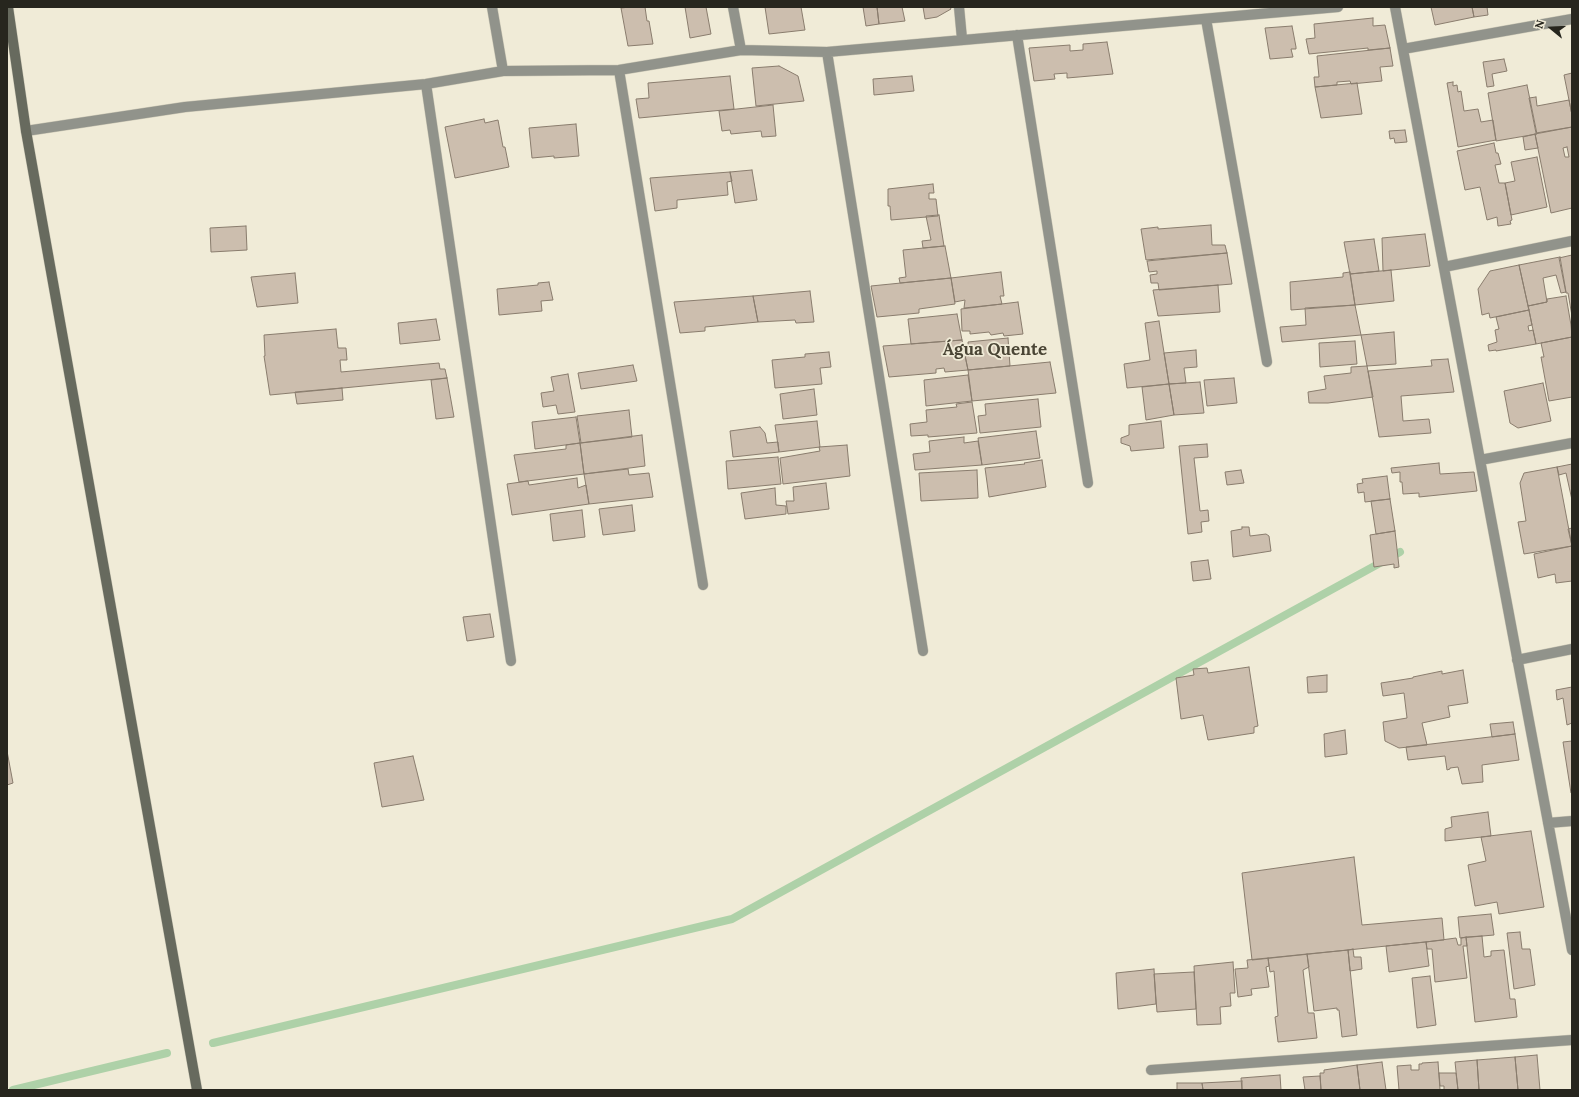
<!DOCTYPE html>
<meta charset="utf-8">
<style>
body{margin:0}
#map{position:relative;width:1579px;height:1097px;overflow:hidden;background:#f0ebd7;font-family:Lora,serif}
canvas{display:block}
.frame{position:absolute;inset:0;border:8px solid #27261e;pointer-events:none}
.north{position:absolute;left:1531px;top:8px;width:40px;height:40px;-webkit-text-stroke:3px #f0ebd7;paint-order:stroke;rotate:288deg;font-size:11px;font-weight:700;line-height:16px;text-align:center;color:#27261e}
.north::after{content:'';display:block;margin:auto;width:14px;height:18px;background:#27261e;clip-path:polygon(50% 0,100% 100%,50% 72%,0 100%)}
</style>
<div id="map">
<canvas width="1579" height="1097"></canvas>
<div class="frame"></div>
<div class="north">N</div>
</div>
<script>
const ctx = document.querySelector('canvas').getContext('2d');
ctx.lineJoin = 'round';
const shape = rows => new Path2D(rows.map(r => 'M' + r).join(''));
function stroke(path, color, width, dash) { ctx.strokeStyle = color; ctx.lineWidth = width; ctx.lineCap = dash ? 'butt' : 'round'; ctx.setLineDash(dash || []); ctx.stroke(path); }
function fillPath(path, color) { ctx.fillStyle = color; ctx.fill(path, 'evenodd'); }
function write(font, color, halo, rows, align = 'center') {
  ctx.font = font + ' Lora,serif'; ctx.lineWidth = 3.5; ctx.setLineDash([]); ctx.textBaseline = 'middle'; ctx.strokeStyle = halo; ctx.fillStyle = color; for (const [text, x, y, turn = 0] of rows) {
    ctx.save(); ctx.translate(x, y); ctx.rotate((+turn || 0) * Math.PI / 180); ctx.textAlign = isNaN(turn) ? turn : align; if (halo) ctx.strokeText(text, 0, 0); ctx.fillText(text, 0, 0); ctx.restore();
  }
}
stroke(shape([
 [213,1043,732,919,1400,552],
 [13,1090,167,1053]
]), '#aed1a8', 8);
const building = shape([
 [630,7,645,7,647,21,649,21,653,44,628,46,621,8,630,7],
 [685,7,706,7,711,34,690,38,685,7],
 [765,7,801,7,805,30,769,34,765,7],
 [863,7,877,7,879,24,866,26,863,7],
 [877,7,902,7,905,21,879,24,877,7],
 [923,7,950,7,951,9,937,17,925,19,923,7],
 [1431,7,1472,7,1474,17,1435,25,1431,7],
 [1472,7,1487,7,1488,15,1474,17,1472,7],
 [1373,18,1373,26,1385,25,1390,48,1368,50,1368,48,1309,54,1306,39,1315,38,1314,24,1373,18],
 [1292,26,1296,47,1296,49,1291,49,1293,57,1270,59,1265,28,1292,26],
 [1107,42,1113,74,1067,78,1067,73,1054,74,1055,79,1034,81,1029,48,1070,45,1070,51,1083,50,1083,44,1107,42],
 [1390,48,1393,66,1380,67,1382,81,1351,84,1350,81,1337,82,1337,85,1315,87,1314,77,1319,77,1317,56,1390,48],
 [1504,59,1507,71,1492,74,1494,86,1487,87,1483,62,1504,59],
 [779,66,798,76,804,101,756,106,752,68,779,66],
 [1572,73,1572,115,1564,75,1572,73],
 [730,76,734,109,639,118,636,99,649,98,648,83,730,76],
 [912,76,914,91,874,95,873,79,912,76],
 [1453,82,1453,86,1457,85,1458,92,1461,91,1464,111,1478,109,1481,122,1493,120,1496,140,1458,147,1447,83,1453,82],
 [1357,83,1362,114,1321,118,1315,87,1357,83],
 [1527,85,1537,134,1496,141,1488,93,1527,85],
 [1536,97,1537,106,1569,100,1572,115,1572,127,1536,133,1529,98,1536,97],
 [773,105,776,136,762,137,761,131,731,134,730,130,722,131,719,111,773,105],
 [484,119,485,123,498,120,503,147,505,147,509,167,455,178,445,127,484,119],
 [576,124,579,156,554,158,554,156,532,158,529,128,576,124],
 [1572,127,1572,208,1551,213,1535,134,1572,127],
 [1567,147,1569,157,1565,157,1563,148,1567,147],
 [1405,130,1407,142,1395,143,1394,138,1390,139,1389,131,1405,130],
 [1535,134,1538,148,1525,150,1523,137,1535,134],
 [1494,143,1496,153,1498,153,1501,164,1495,165,1499,183,1505,183,1512,220,1510,221,1511,224,1498,226,1497,217,1487,220,1480,187,1465,190,1457,151,1494,143],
 [1537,157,1547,207,1511,215,1505,183,1515,181,1511,162,1537,157],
 [752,170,757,200,735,203,730,172,752,170],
 [730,172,732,181,727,182,728,195,677,200,677,208,655,211,650,178,730,172],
 [933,184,934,193,929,193,929,199,936,199,938,216,891,220,890,206,888,206,888,189,933,184],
 [939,215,944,246,923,248,922,241,931,240,926,216,939,215],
 [1211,225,1212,245,1225,245,1227,253,1146,260,1141,229,1158,227,1158,229,1211,225],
 [246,226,247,250,211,252,210,228,246,226],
 [1425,234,1430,266,1383,271,1382,238,1425,234],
 [1374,239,1379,271,1350,274,1344,242,1374,239],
 [945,246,951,278,900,283,899,278,906,277,903,250,945,246],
 [1227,253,1232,284,1159,290,1158,283,1151,283,1150,275,1157,274,1157,271,1149,272,1147,261,1227,253],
 [1572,255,1572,316,1568,293,1566,293,1559,258,1572,255],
 [1560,257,1566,292,1561,293,1556,275,1543,278,1547,302,1528,306,1519,265,1560,257],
 [1519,265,1529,310,1490,318,1489,313,1482,315,1478,289,1490,271,1519,265],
 [1391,270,1394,301,1355,305,1350,274,1391,270],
 [1001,272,1004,296,1000,296,1002,304,964,308,965,300,955,302,951,278,1001,272],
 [1350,272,1355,305,1291,310,1290,282,1343,277,1343,273,1350,272],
 [295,273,298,303,257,307,251,277,295,273],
 [951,278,955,304,919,309,919,313,877,317,871,286,951,278],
 [549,282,553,300,541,301,542,311,499,315,497,289,538,285,538,283,549,282],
 [1218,285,1220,312,1158,316,1153,290,1218,285],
 [810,291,814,322,796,323,795,320,758,322,753,296,810,291],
 [753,296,758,322,705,327,705,331,680,333,674,302,753,296],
 [1566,296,1571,325,1572,337,1536,344,1528,306,1547,302,1547,299,1566,296],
 [1018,302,1023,334,1004,336,1003,333,991,335,989,332,970,334,970,331,962,331,961,309,1018,302],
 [1355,305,1361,335,1282,342,1280,327,1306,325,1305,308,1355,305],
 [1529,310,1532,325,1528,326,1529,331,1533,330,1536,344,1496,351,1496,350,1489,351,1488,345,1497,342,1495,330,1499,329,1496,317,1529,310],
 [957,314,962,340,911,344,908,319,957,314],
 [436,319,440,340,400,344,398,323,436,319],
 [1159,321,1169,384,1127,388,1124,364,1150,360,1145,323,1159,321],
 [336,329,338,348,346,348,347,360,340,360,341,372,439,363,440,369,445,369,447,378,270,395,264,356,265,356,264,335,336,329],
 [1394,332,1396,364,1367,366,1361,335,1394,332],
 [1572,337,1572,397,1549,401,1541,357,1544,357,1541,343,1572,337],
 [1008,338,1010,366,968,370,965,356,969,356,968,342,1008,338],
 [962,340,968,370,945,372,944,368,936,369,936,373,889,377,883,346,962,340],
 [1355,341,1357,364,1320,367,1319,343,1355,341],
 [1196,350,1197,367,1184,368,1186,383,1169,384,1164,353,1196,350],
 [829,352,831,367,820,368,822,384,775,388,772,360,805,357,805,354,829,352],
 [1448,359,1454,392,1401,396,1403,421,1429,419,1431,433,1379,437,1368,371,1432,366,1431,360,1448,359],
 [1050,362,1056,393,972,401,968,370,1050,362],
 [633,365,637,381,581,389,578,373,633,365],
 [1367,366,1373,397,1328,403,1309,403,1308,392,1326,389,1324,376,1351,373,1351,367,1367,366],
 [568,374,575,412,558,414,556,405,543,407,541,393,554,391,551,377,568,374],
 [968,375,972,401,926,406,924,380,968,375],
 [447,378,454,417,436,419,431,380,447,378],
 [1234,378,1237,403,1207,406,1204,380,1234,378],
 [1200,382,1204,413,1174,415,1169,384,1200,382],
 [1543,383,1551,421,1518,428,1510,423,1504,391,1543,383],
 [1169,384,1174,415,1146,420,1142,387,1169,384],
 [342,388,343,400,297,404,295,392,342,388],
 [814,389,817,415,783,419,780,394,814,389],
 [1038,399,1041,427,980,433,978,416,986,415,985,404,1038,399],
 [972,402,977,433,928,437,928,435,911,436,910,424,927,422,926,410,957,407,956,404,972,402],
 [629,410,632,437,581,443,577,416,629,410],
 [576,417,580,443,535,449,532,422,576,417],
 [817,421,820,447,779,452,775,425,817,421],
 [1161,421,1164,448,1131,451,1130,446,1121,443,1121,438,1129,435,1129,425,1161,421],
 [760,427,765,433,767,443,778,442,779,452,733,457,730,431,760,427],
 [1036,431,1040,458,982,465,978,438,1036,431],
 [642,435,645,466,584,474,580,443,642,435],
 [964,437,964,443,978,441,982,465,915,470,913,454,930,452,929,441,964,437],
 [580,443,584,474,519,482,514,455,566,449,566,445,580,443],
 [1207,444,1208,457,1194,458,1200,511,1208,510,1209,521,1201,522,1202,532,1188,534,1179,446,1207,444],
 [847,445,850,476,783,484,780,458,820,451,819,447,847,445],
 [778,457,781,484,728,489,726,461,778,457],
 [1042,460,1046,487,989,497,985,468,1025,464,1024,463,1042,460],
 [1439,463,1440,474,1474,472,1477,491,1419,497,1419,493,1403,494,1402,482,1400,482,1400,472,1392,473,1391,468,1439,463],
 [1572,464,1572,500,1566,473,1559,475,1557,467,1572,464],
 [1557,467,1572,546,1524,554,1518,522,1526,521,1520,483,1524,473,1557,467],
 [628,469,629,475,649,473,653,497,589,504,584,474,628,469],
 [977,470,978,498,921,501,919,473,977,470],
 [1241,470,1244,483,1227,485,1225,472,1241,470],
 [1387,476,1390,499,1365,502,1364,492,1358,493,1357,484,1363,483,1362,479,1387,476],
 [577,478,578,488,586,485,589,504,512,515,507,484,528,481,529,485,577,478],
 [826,483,829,509,788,514,786,501,794,501,793,487,826,483],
 [775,488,776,505,786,506,786,514,745,519,741,493,775,488],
 [1390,499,1395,531,1376,534,1371,501,1390,499],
 [632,505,635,531,603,535,599,509,632,505],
 [582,510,585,537,553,541,550,514,582,510],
 [1242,527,1249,527,1250,536,1266,534,1269,536,1271,551,1233,557,1231,531,1242,529,1242,527],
 [1572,528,1572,546,1568,529,1572,528],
 [1395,531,1399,567,1394,568,1394,564,1374,567,1370,535,1395,531],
 [1572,546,1572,581,1556,583,1555,574,1538,578,1534,554,1572,546],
 [1208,560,1211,579,1193,581,1191,562,1208,560],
 [490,614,494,637,467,641,463,617,490,614],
 [1249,667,1258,726,1254,727,1254,733,1208,740,1203,715,1181,719,1176,678,1194,675,1193,669,1207,668,1208,673,1249,667],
 [1463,670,1468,703,1448,706,1450,717,1422,723,1427,745,1399,748,1385,741,1383,722,1407,718,1404,693,1383,696,1381,683,1413,678,1413,677,1442,671,1442,674,1463,670],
 [1327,675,1327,692,1308,693,1307,677,1327,675],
 [1572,687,1572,723,1567,725,1563,698,1557,700,1556,690,1572,687],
 [1513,722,1515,734,1492,737,1490,724,1513,722],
 [1345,730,1347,754,1325,757,1324,734,1345,730],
 [1515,734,1519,760,1482,765,1483,782,1462,784,1458,767,1450,768,1450,769,1447,770,1445,756,1408,760,1406,747,1515,734],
 [1572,741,1572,793,1571,793,1563,742,1572,741],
 [7,751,13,783,7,785,7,751],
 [413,756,424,800,382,807,374,763,413,756],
 [1488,812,1491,836,1445,841,1445,829,1452,827,1451,817,1488,812],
 [1531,831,1544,907,1499,914,1497,902,1475,906,1468,865,1486,861,1481,837,1531,831],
 [1354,857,1362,925,1442,918,1444,940,1252,960,1242,873,1354,857],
 [1491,914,1494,935,1460,938,1458,917,1491,914],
 [1520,932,1522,949,1530,949,1535,985,1514,989,1507,933,1520,932],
 [1482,936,1484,957,1491,956,1491,951,1504,950,1510,999,1515,999,1517,1017,1475,1022,1466,937,1482,936],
 [1466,937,1467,946,1463,946,1467,978,1435,982,1432,949,1427,949,1426,942,1456,938,1458,945,1461,945,1461,938,1466,937],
 [1426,942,1429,966,1389,972,1386,946,1426,942],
 [1353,949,1354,957,1361,957,1362,969,1350,971,1348,950,1353,949],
 [1348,950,1357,1035,1342,1037,1339,1010,1337,1010,1337,1008,1314,1011,1307,954,1348,950],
 [1307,954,1309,967,1303,970,1308,1013,1314,1013,1317,1038,1278,1042,1275,1017,1278,1016,1274,971,1270,972,1268,958,1307,954],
 [1268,958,1269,966,1266,967,1269,987,1251,989,1252,995,1238,997,1235,969,1248,968,1247,960,1268,958],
 [1233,962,1235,993,1230,993,1231,1006,1220,1007,1221,1024,1197,1025,1194,966,1233,962],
 [1154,969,1156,1004,1118,1009,1116,973,1154,969],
 [1194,972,1196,1009,1157,1012,1154,974,1194,972],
 [1430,976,1436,1025,1417,1028,1412,978,1430,976],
 [1537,1055,1540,1090,1518,1090,1515,1057,1537,1055],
 [1515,1057,1518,1090,1479,1090,1477,1060,1515,1057],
 [1477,1060,1479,1090,1458,1090,1455,1062,1477,1060],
 [1382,1062,1386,1090,1360,1090,1357,1065,1382,1062],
 [1438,1062,1440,1090,1399,1090,1397,1066,1411,1065,1411,1070,1419,1070,1419,1064,1422,1064,1422,1063,1438,1062],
 [1357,1065,1360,1090,1321,1090,1320,1073,1324,1073,1324,1070,1357,1065],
 [1439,1073,1456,1073,1458,1090,1444,1090,1444,1086,1440,1086,1439,1073],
 [1280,1075,1281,1090,1242,1090,1241,1078,1280,1075],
 [1320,1076,1321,1090,1305,1090,1303,1077,1320,1076],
 [1242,1081,1242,1090,1203,1090,1202,1083,1242,1081],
 [1177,1083,1202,1083,1203,1090,1177,1090,1177,1083]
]);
fillPath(building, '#ccbeae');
stroke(building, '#897c6d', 1);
const minor = shape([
 [492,7,503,71],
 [733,7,741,50],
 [959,7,962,39],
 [1395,7,1572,950],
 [1206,19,1267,362],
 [1017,35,1088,483],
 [1403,49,1572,19],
 [827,52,923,651],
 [619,70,703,585],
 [426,84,511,661],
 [26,131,185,107,426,84,503,71,619,70,741,50,827,52,1338,7],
 [1444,267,1572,241],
 [1480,460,1572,443],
 [1517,660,1572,649],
 [1548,823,1572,821],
 [1151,1070,1572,1040]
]);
const secondary = shape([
 [8,7,26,131,197,1090]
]);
stroke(minor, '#ccc8b6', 11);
stroke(secondary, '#ccc8b6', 11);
stroke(minor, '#91938b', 10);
stroke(secondary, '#676a5e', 10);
write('bold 17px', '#4a4535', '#f0ebd7', [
 ["Água Quente",995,350]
]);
</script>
